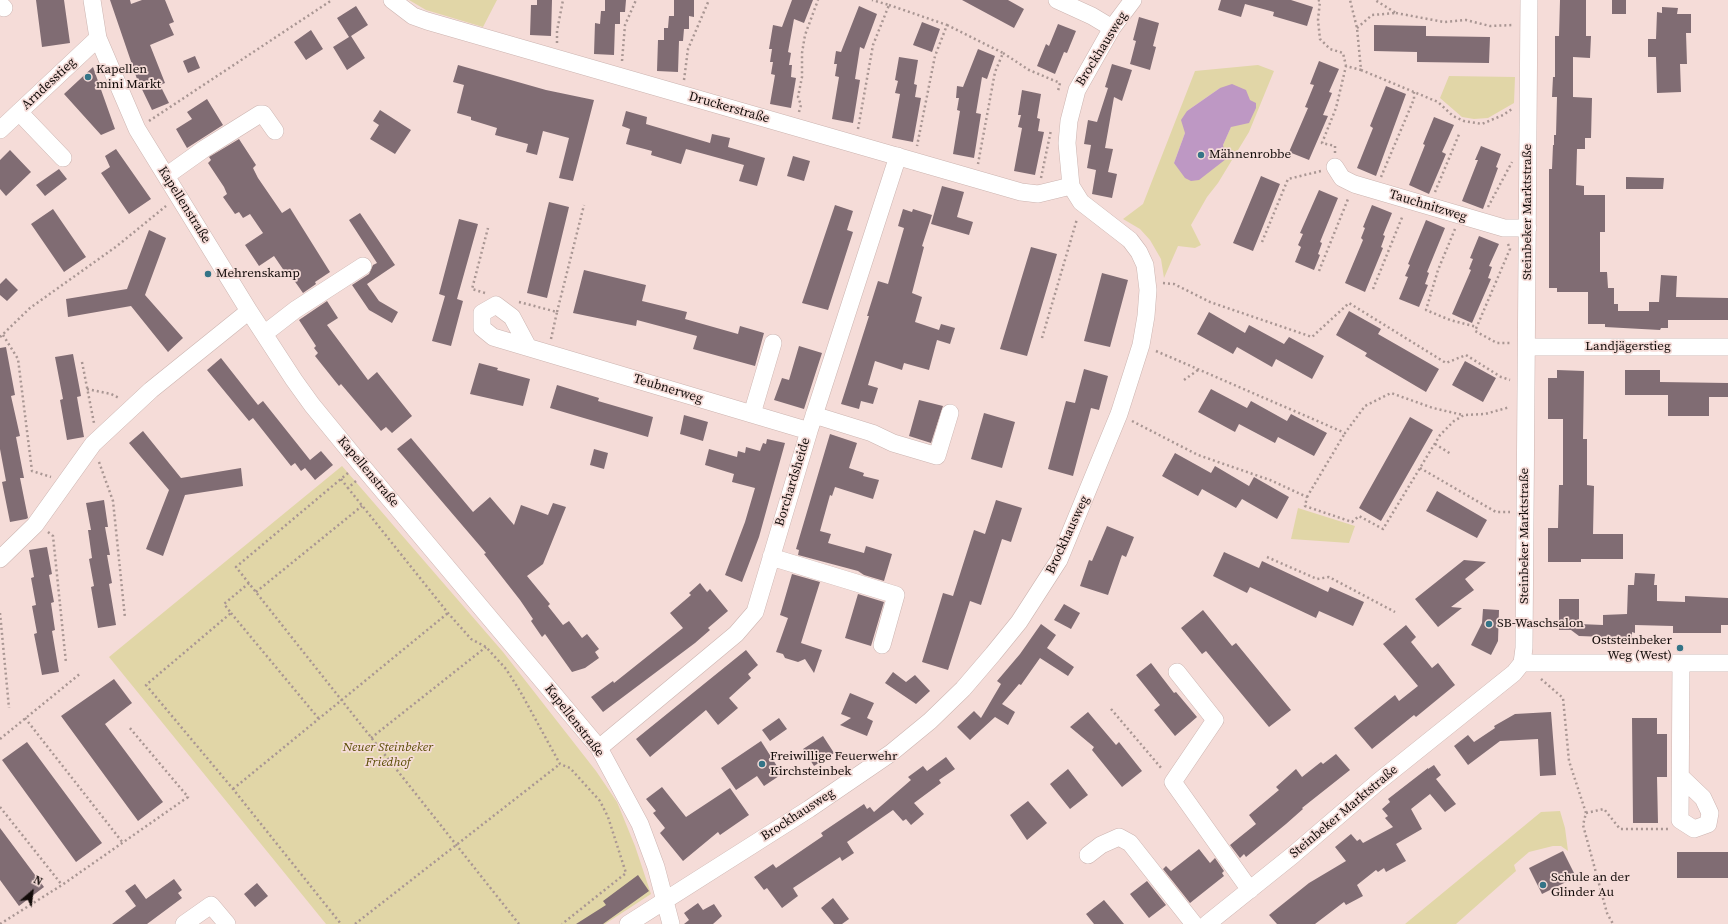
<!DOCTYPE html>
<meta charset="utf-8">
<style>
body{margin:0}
#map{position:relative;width:1728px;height:924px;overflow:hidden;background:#f5dcd8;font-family:"Source Serif 4",serif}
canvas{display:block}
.north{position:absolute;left:12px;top:872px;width:40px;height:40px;-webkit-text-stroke:3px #f5dcd8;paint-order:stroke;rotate:28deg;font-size:11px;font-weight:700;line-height:16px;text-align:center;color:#130c0a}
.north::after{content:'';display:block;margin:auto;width:14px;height:18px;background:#130c0a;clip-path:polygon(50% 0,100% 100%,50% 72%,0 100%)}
</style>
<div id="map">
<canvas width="1728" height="924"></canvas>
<div class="north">N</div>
</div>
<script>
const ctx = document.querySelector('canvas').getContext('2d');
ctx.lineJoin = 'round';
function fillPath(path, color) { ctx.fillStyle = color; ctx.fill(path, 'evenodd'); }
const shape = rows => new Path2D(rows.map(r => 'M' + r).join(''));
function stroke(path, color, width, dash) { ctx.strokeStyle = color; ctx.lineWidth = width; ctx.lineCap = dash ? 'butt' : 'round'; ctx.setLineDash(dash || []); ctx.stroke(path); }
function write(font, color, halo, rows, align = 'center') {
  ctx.font = font + ' "Source Serif 4",serif'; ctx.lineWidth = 3.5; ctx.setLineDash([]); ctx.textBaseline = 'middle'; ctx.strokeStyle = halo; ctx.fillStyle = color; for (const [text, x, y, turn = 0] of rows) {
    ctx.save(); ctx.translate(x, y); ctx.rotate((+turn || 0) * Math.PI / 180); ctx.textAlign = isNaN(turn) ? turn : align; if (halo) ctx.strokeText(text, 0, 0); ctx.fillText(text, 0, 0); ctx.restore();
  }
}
fillPath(shape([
 [409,0,497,0,483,27,426,10],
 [1258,65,1274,71,1249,132,1218,183,1207,197,1191,225,1201,245,1195,248,1178,246,1164,278,1161,259,1150,240,1140,229,1123,219,1143,204,1195,71],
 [1220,88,1231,127,1223,145,1174,163,1185,133,1187,111],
 [1449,76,1515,77,1514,103,1488,118,1474,119,1462,117,1440,98],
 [342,466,503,652,596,771,617,802,635,846,651,894,605,924,326,924,109,657],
 [1298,508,1355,526,1349,543,1291,539],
 [1560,811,1565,828,1568,851,1561,846,1553,846,1529,852,1514,865,1516,871,1456,924,1405,924,1541,812]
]), '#e1d6a7');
fillPath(shape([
 [1232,84,1246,90,1250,100,1256,103,1256,108,1249,123,1231,127,1223,145,1226,159,1199,180,1191,181,1185,178,1174,163,1185,133,1181,120,1187,111,1220,88]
]), '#be98c4');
fillPath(shape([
 [36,0,64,0,70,43,42,47],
 [110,0,130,0,131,4,142,0,165,0,174,22,169,24,174,35,150,45,165,83,160,85,169,103,152,110,137,79],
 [537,0,552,0,551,36,530,35,531,5,537,5],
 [605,0,626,0,625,12,620,12,620,24,615,24,614,55,594,54,595,23,600,24,601,11,605,11],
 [674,0,694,0,694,17,689,16,689,29,684,29,683,41,679,41,678,72,657,71,658,40,664,40,664,28,668,28,669,16,674,16],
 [792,0,813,0,804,23,794,19,788,52,791,53,789,65,792,65,791,77,796,78,791,108,770,104,775,75,771,74,773,62,770,62,772,49,769,49,773,25,782,27],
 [962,0,1008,0,1024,9,1014,28],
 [1221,0,1291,0,1313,7,1307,26,1273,16,1274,12,1245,4,1241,17,1218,10],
 [1560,0,1586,0,1586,36,1591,36,1590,58,1573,57,1573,97,1592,98,1591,138,1585,138,1585,149,1577,149,1576,185,1584,186,1584,195,1605,195,1605,232,1600,232,1600,272,1607,272,1608,288,1614,288,1614,304,1618,304,1618,311,1649,311,1649,302,1659,302,1661,275,1677,276,1676,297,1728,298,1728,320,1668,320,1668,328,1661,328,1660,330,1605,327,1605,324,1588,324,1588,292,1557,292,1557,288,1549,288,1549,169,1552,169,1553,145,1554,145,1554,135,1556,135,1557,97,1552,97,1553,77,1555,77,1555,36,1559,36],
 [1612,0,1626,0,1626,14,1612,14],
 [356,6,368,25,351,36,365,58,347,70,333,47,349,37,337,18],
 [859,6,877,14,864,49,860,47,855,79,860,80,853,123,832,119,839,77,835,76,837,64,834,64,836,51,841,52],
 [1662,7,1678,8,1677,14,1691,14,1691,33,1686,33,1687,64,1680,64,1681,92,1657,93,1656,57,1648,57,1648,39,1656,39,1657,12,1662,13],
 [1139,17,1159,23,1153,46,1156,47,1150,70,1130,64,1136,41,1133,40],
 [922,22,940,29,932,52,913,45],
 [1058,24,1076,31,1067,53,1064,52,1055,74,1037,66,1046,44,1049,46],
 [1374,25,1426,26,1426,36,1490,37,1489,63,1417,62,1417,52,1374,51],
 [311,30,323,49,306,60,294,42],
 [978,49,995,56,987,79,982,77,976,113,981,114,974,158,953,154,960,111,957,110,959,98,956,98,957,86,963,87],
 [195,56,200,68,188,73,183,61],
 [899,57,918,60,914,84,917,85,915,97,921,98,913,142,892,138,900,94,895,93,898,81,895,80],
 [1319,61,1339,69,1329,92,1332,93,1323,115,1328,116,1309,160,1289,152,1308,108,1305,107,1314,85,1310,84],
 [1112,64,1132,70,1122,101,1114,97,1105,148,1113,149,1108,172,1117,174,1112,198,1092,194,1096,170,1087,168,1091,145,1084,144,1088,120,1097,122,1108,88,1105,87],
 [458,65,546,90,594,100,573,181,559,178,569,138,543,131,537,155,526,152,528,144,495,135,497,128,471,120,471,117,457,113,464,85,453,82],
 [93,67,115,129,101,135,64,94],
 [1386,86,1406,94,1376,176,1357,168,1373,128,1370,126],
 [1022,90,1041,94,1037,118,1040,119,1038,131,1044,132,1035,175,1014,171,1022,128,1018,127,1021,115,1018,115],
 [207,99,223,125,187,148,176,129,192,119,187,112],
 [380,110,411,130,395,154,370,139,379,125,373,121],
 [626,111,647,117,646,124,710,143,712,134,730,138,728,147,765,158,757,186,739,181,744,165,686,149,681,164,651,155,652,151,626,144,630,129,622,126],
 [1434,117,1454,125,1442,152,1446,154,1429,194,1409,185,1425,145,1423,144],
 [239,139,256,165,253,168,258,178,282,213,290,208,330,272,315,282,316,284,303,293,291,276,289,278,274,256,259,266,245,245,263,233,250,214,243,218,239,212,235,214,223,197,227,194,224,187,208,163,211,160,209,157],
 [1481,146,1501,154,1496,167,1498,168,1483,209,1462,201,1478,160,1475,160],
 [116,149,151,199,129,214,101,173,110,167,105,156],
 [10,150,31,172,6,196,0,189,0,160],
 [793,156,810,161,804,181,787,176],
 [59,169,67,179,45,196,36,185],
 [1261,176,1280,184,1253,251,1233,243],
 [1626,177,1664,178,1663,189,1626,189],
 [942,186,964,192,957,217,973,222,969,235,931,224],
 [1319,190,1338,198,1320,242,1322,243,1318,254,1320,255,1314,270,1295,262,1301,247,1298,245,1303,234,1300,233],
 [549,202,569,207,547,298,527,293],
 [835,205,853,211,847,230,853,232,828,310,802,303],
 [1372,205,1392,213,1383,235,1385,236,1381,247,1383,248,1365,292,1345,283,1363,240,1361,238,1365,228,1363,227],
 [53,209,86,257,64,272,31,224],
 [903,209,912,212,913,209,932,215,922,246,924,247,912,293,922,297,915,322,939,330,941,324,955,328,950,344,937,340,929,370,904,363,902,370,875,361,868,385,878,388,873,404,861,401,859,409,841,404,869,316,867,316,878,281,888,284,904,228,898,226],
 [360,213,395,265,367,284,379,301,398,312,392,323,369,310,352,285,369,274,373,265,377,263,349,220],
 [459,219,478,224,457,299,463,301,451,346,432,341,445,296,439,294],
 [1426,220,1445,228,1427,272,1429,273,1425,284,1428,285,1419,307,1399,299,1408,277,1405,276,1410,265,1408,264],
 [149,230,166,238,145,295,183,338,168,352,131,306,68,317,66,299,127,289],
 [1479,236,1499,244,1489,266,1492,267,1488,278,1491,279,1472,323,1452,314,1471,270,1469,269,1473,259,1470,258],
 [1031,247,1057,254,1027,356,1000,349],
 [584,270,646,285,642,301,687,312,685,319,738,334,740,326,764,333,755,366,693,349,697,336,637,320,636,326,573,313],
 [1102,273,1128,280,1110,347,1084,341],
 [6,278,18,290,7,301,0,295,0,284],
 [327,301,338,318,327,325,368,380,377,372,412,416,392,433,386,427,381,431,341,384,339,386,315,356,318,353,314,348,316,346,299,320],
 [1349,311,1381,329,1378,334,1439,369,1426,392,1365,356,1367,353,1336,335],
 [1209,312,1245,333,1249,325,1284,344,1289,337,1324,356,1312,379,1276,359,1272,367,1237,347,1233,354,1197,334],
 [799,346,822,353,804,409,774,400,782,378,789,380],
 [6,347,15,395,11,396,20,436,16,437,24,478,20,478,28,518,26,519,10,522,2,482,6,481,0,449,0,348],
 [73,354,81,396,77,397,84,437,67,440,60,400,63,399,55,357],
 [221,358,258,405,263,401,310,460,321,451,333,465,315,480,305,468,301,471,295,463,291,466,253,418,249,421,207,370],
 [1465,361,1496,378,1483,402,1452,385],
 [479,363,498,368,497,370,530,379,523,406,470,394],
 [1084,369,1108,376,1099,410,1091,408,1073,476,1048,469,1066,401,1075,403],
 [1557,370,1584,371,1583,439,1587,439,1587,485,1594,486,1593,534,1623,534,1623,559,1581,559,1581,562,1548,562,1548,528,1558,528,1559,485,1563,485,1563,419,1548,419,1548,378,1557,378],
 [1625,370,1660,370,1660,382,1728,383,1728,397,1709,397,1709,416,1668,416,1668,395,1625,395],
 [557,385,599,398,598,401,653,417,648,437,550,408],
 [1211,389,1247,408,1251,401,1287,421,1291,414,1327,433,1314,456,1278,437,1275,443,1239,424,1235,432,1198,412],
 [919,400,943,406,931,443,909,436],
 [984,413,1015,422,1002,468,971,459],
 [684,415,708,422,703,441,680,434],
 [1410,417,1433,430,1381,521,1359,508],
 [143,431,181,478,241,468,243,486,185,495,163,556,146,549,169,490,129,443],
 [830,434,857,443,849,468,864,473,863,476,879,480,873,499,835,487,832,496,830,495,820,531,831,534,828,543,864,553,866,546,892,554,884,581,864,575,858,571,798,555,799,550,796,549],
 [411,438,473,512,490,497,514,525,521,505,548,515,553,503,566,507,543,564,527,576,550,604,548,606,563,625,569,621,582,638,587,634,599,649,595,652,599,658,585,668,572,672,545,634,542,637,531,621,533,619,520,600,484,554,486,553,397,449],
 [767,439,785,443,759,537,742,582,725,575,745,522,755,488,732,482,734,474,705,465,709,449,737,457,738,451,745,453,746,447,760,451,763,443,766,444],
 [594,449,608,453,604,469,590,465],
 [1175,453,1211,473,1215,466,1249,486,1254,477,1289,497,1277,519,1242,499,1236,508,1202,489,1198,496,1162,476],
 [1437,491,1487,520,1477,538,1426,511],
 [104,500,108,527,105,527,110,555,107,555,112,583,109,584,116,625,98,628,91,587,94,586,89,559,92,558,88,530,91,530,86,503],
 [996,500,1022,508,1011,542,1002,539,981,605,970,601,948,670,922,662,943,593,953,596,974,530,985,534],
 [1107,526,1134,537,1126,557,1122,555,1108,595,1080,586,1089,560,1092,561],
 [47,547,52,574,49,575,54,602,51,603,55,630,52,631,59,672,42,675,34,634,37,633,32,606,36,605,31,578,34,577,29,550],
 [1224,552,1259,568,1262,561,1328,592,1330,587,1364,602,1353,626,1319,611,1316,618,1250,587,1247,593,1213,576],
 [1464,560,1486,562,1465,579,1474,590,1451,607,1462,608,1438,627,1415,599],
 [1635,573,1655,574,1654,585,1657,585,1657,601,1685,602,1685,596,1728,598,1728,625,1721,625,1721,633,1673,633,1673,626,1635,625,1635,633,1632,632,1632,638,1579,636,1571,630,1559,630,1559,599,1579,599,1579,624,1603,625,1603,615,1627,614,1628,585,1634,585],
 [792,574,820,582,801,643,822,650,814,673,805,659,798,662,785,658,783,654,776,652,788,618,780,615],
 [700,583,707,592,710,589,728,611,708,628,710,630,695,643,603,712,591,697,613,681,614,683,683,628,670,613,691,595,689,593],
 [858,594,884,602,871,646,845,638],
 [1064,604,1080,613,1071,629,1054,620],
 [1483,609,1499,610,1498,641,1491,655,1471,645,1482,623],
 [1203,610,1232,646,1236,643,1291,710,1269,727,1206,651,1202,654,1181,628],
 [1041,624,1056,635,1047,648,1074,667,1068,676,1040,658,1021,685,1019,684,1002,704,1015,712,1008,725,995,717,970,740,957,727,974,711,981,718,1001,684,997,681,1020,654],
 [1406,625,1416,637,1411,642,1432,668,1438,663,1455,685,1416,717,1414,715,1372,749,1354,728,1395,695,1399,701,1418,686,1383,644],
 [746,650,758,665,748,674,751,678,729,698,738,708,718,725,706,710,650,757,636,739],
 [1151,663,1174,693,1176,692,1197,717,1175,736,1154,710,1160,705,1136,675],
 [893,672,906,682,915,675,930,691,916,704,885,683],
 [114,679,132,703,105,724,163,802,138,821,61,716],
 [850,693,874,703,867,718,873,721,867,736,840,725,851,718,841,714],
 [1088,712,1116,745,1119,742,1142,771,1122,787,1092,750,1094,747,1070,727],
 [1551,712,1556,775,1540,776,1538,739,1500,741,1468,765,1454,746,1468,735,1474,742,1495,728,1494,726,1515,714],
 [779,718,787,729,770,741,762,730],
 [1632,718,1657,718,1657,734,1667,734,1667,777,1657,777,1658,823,1633,823],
 [823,736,834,753,814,766,803,749],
 [761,741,782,774,764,786,757,776,736,790,721,768],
 [27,742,102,843,76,862,2,760],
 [1336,754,1350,770,1302,808,1303,809,1286,824,1246,857,1244,854,1240,858,1230,845,1256,824,1249,815,1279,790,1276,787,1296,769,1302,777,1321,762,1323,764],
 [946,757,955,769,939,780,941,783,914,803,924,814,911,825,906,819,903,821,893,810,847,842,854,853,842,861,840,857,793,888,798,896,782,908,767,888,764,890,754,877,773,864,776,868,779,866,823,836,821,833,864,804,867,809,870,807,874,812,911,780,908,777,923,766,927,771],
 [1434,765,1441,775,1436,779,1456,804,1445,812,1430,794,1411,809,1422,829,1396,844,1406,861,1386,872,1384,868,1378,872,1376,870,1357,885,1363,896,1346,905,1344,902,1315,924,1277,924,1269,915,1309,883,1346,861,1335,847,1351,834,1357,841,1360,839,1363,843,1393,827,1385,818,1388,816,1382,809,1390,802,1388,799,1428,768,1428,769],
 [1068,769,1088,795,1070,809,1050,784],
 [662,787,686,817,730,788,749,815,720,835,718,832,683,861,660,833,665,828,653,813,656,811,646,799],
 [1028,801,1047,823,1027,840,1010,815],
 [0,828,44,887,19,906,0,880],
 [1199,849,1210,863,1215,858,1224,871,1222,873,1224,876,1190,903,1163,869,1166,866,1171,871],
 [1563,851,1576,877,1542,894,1529,868],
 [1677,852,1728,852,1728,878,1677,878],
 [638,875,649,891,603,924,576,924,606,905,603,901],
 [174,879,182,890,178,893,182,898,147,924,112,924,136,906,125,891,135,884,146,899],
 [1147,881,1166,905,1149,918,1130,894],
 [257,883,268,896,255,907,244,894],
 [833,898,849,919,842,924,834,924,821,908],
 [1104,900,1115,913,1124,924,1094,924,1086,914],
 [698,903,703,910,714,904,722,916,713,924,684,924,689,920,684,913]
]), '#806c73');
const minor = shape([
 [92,0,98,38,137,129,249,311,294,380,312,405,362,466,599,748,640,824,656,867,671,924],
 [392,0,413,16,427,21,1021,192,1038,194,1071,186],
 [1057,0,1092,16,1112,28],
 [0,4,4,8],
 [19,112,63,158],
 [0,130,98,38],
 [1335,167,1342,178,1354,184,1504,228,1528,228],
 [166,176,204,149,260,114,263,114,275,131],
 [264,334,295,310,363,266],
 [528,347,512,317,496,305,482,313,482,328,493,337,809,431],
 [1527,347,1728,347],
 [752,414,773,343],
 [814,415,872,433,893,443,937,456,950,413],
 [771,557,896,595,882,645],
 [0,559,35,525,93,444,151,390,249,311],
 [1522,663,1728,663],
 [1177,672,1215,720,1173,782,1250,890],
 [599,748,736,634,755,612,809,431,898,156],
 [1681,777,1703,798,1710,813,1708,824,1694,829,1680,820,1681,663],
 [1088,855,1101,845,1119,837,1130,843,1194,924],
 [184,924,211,905,227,924],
 [628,924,809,809,891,753,930,721,963,689,993,654,1019,622,1059,560,1119,414,1141,345,1146,316,1148,290,1145,265,1139,252,1130,240,1081,202,1071,186,1067,143,1069,121,1077,90,1112,28,1133,0],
 [1207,924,1293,855,1378,782,1514,673,1522,663,1524,648,1529,0]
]);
stroke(minor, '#ccb4b0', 18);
stroke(shape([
 [1318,0,1320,1,1318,20,1320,39,1330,49,1343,53,1346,66],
 [889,5,947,25,935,56,917,146],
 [1396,13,1444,22,1466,20,1490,26,1514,25],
 [947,25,1003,53,995,72,978,164],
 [1357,28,1372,15,1396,13,1375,0],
 [557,43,557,31,563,0],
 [1003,53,1029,70,1060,83,1058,91],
 [622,61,625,25,636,0],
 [1361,70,1438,102,1453,116,1464,121,1482,124,1503,115,1512,109],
 [684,80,688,49,709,0],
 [799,112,801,105,798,97,802,77,802,53,805,35,818,0],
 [149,121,332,0],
 [858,129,873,45,889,5,872,0],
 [1335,153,1335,146,1322,143,1336,108,1346,66,1361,70,1357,28,1350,0],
 [1381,177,1414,99,1414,92],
 [1041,178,1051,130],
 [1435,192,1460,132],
 [1488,207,1512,162],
 [1455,229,1438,270,1426,310,1450,320,1477,327],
 [1262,242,1288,179,1321,171],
 [1508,244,1510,249,1475,331,1497,343,1511,343],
 [1319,271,1348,199],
 [1163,283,1174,284,1210,302,1312,337,1349,303,1446,363,1466,355,1501,377,1510,380],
 [1373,289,1403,215],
 [485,293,472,289,488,228],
 [519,302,557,312,551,339],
 [557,312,584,205],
 [3,335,18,359,32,471,51,477],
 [0,337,30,308,117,246,166,206],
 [1042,338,1077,219],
 [1156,351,1345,433,1365,406,1391,393,1433,408,1463,415],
 [82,362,94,423],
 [1184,380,1198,370],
 [87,389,111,394,119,398],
 [1132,421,1198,455,1270,480,1307,497,1305,506,1352,522,1359,516,1383,529,1440,435,1454,421,1464,415,1485,414,1510,407],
 [1435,444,1451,454],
 [99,462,113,501,125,618],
 [1420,468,1496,512,1510,512],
 [348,473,236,567,519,924],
 [341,479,348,488],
 [356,481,348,488,448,613,471,639,486,647,506,669,520,691,560,764,570,768,600,801,608,817,626,873,562,924],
 [1307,497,1345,433],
 [48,532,53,536,66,663],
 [1267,557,1317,579,1329,577,1395,612],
 [249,583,224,604,231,613,146,685,233,789,341,924],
 [256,592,362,506],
 [0,613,9,708],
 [231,613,319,719],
 [1541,679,1563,698,1569,761,1586,813,1583,825,1607,913,1613,924],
 [1111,709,1162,769],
 [25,718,123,843],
 [371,738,486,647],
 [0,739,81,673],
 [233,789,448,613],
 [0,807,62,885],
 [1586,813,1604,809,1620,829,1668,829],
 [0,924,62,885,188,797,129,727],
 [355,924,560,764]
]), '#a99693', 2.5, [2, 3]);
stroke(minor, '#fff', 17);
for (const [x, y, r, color] of [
 [88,77,4,"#347487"],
 [1201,155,4,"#347487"],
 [208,274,4,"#347487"],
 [1489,624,4,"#347487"],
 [1680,648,4,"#347487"],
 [762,764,4,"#347487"],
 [1543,885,4,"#347487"]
]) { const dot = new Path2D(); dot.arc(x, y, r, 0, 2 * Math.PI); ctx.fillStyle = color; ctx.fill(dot); stroke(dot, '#f5dcd8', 1.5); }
write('13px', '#130c0a', '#f5dcd8', [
 ["Brockhausweg",1102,49,-58],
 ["Arndesstieg",49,84,-43],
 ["Druckerstraße",729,108,16],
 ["Kapellenstraße",184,205,58],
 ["Tauchnitzweg",1428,206,17],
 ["Steinbeker Marktstraße",1528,212,-90],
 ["Landjägerstieg",1628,347],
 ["Teubnerweg",668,389,17],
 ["Kapellenstraße",368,472,50],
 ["Borchardsheide",793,482,-73],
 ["Brockhausweg",1068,535,-65],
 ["Steinbeker Marktstraße",1525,536,-90],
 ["Kapellenstraße",574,721,52],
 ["Steinbeker Marktstraße",1344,812,-40],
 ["Brockhausweg",798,815,-33]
]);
write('13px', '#130c0a', '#f5dcd8', [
 ["Kapellen",96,70],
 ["mini Markt",96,85],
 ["Mähnenrobbe",1209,155],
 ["Mehrenskamp",216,274],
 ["SB-Waschsalon",1497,624],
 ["Oststeinbeker",1672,641,"right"],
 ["Weg (West)",1672,656,"right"],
 ["Freiwillige Feuerwehr",770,757],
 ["Kirchsteinbek",770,772],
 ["Schule an der",1551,878],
 ["Glinder Au",1551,893]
], 'left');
write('italic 13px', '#5a4c04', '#f5dcd8', [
 ["Neuer Steinbeker",388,748],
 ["Friedhof",388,763]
]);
</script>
